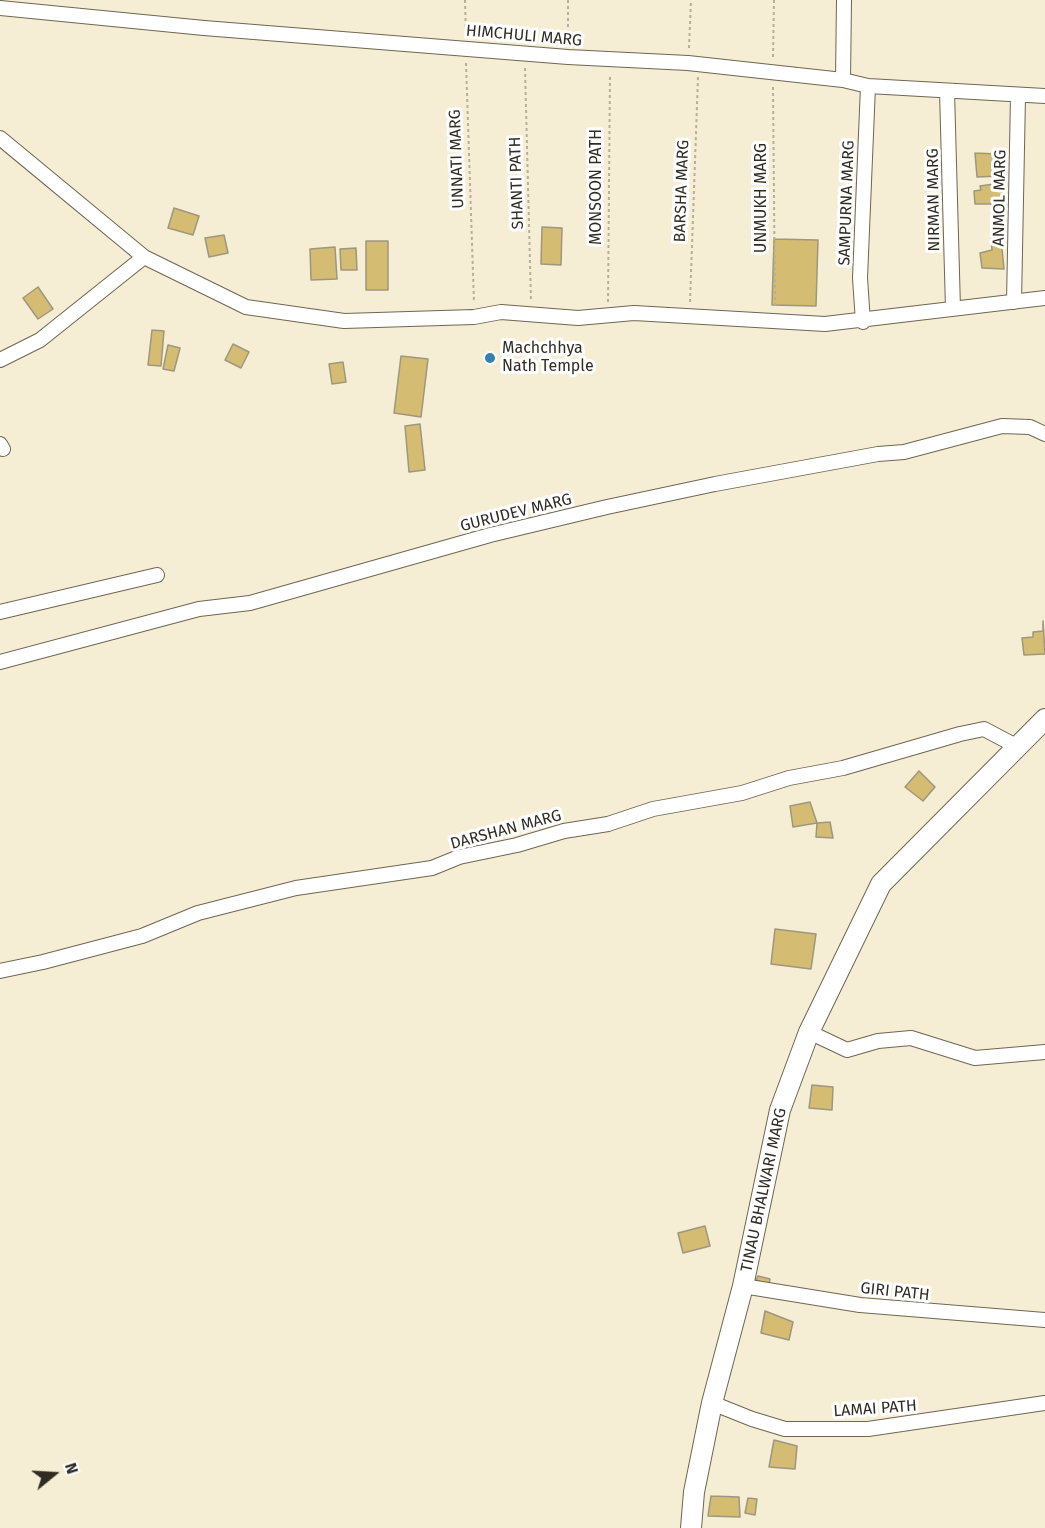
<!DOCTYPE html>
<style>
body{margin:0}
#map{position:relative;width:1045px;height:1528px;overflow:hidden;background:#f5eed5;font-family:"Fira Sans",sans-serif}
canvas{display:block}
.north{position:absolute;left:24px;top:1444px;width:60px;height:60px;-webkit-text-stroke:4px #fff;paint-order:stroke;rotate:72deg;font-size:16px;font-weight:700;line-height:24px;text-align:center;color:#2f2c23}
.north::after{content:'';display:block;margin:auto;width:21px;height:27px;background:#2f2c23;clip-path:polygon(50% 0,100% 100%,50% 72%,0 100%)}
</style>
<div id="map">
<canvas width="1045" height="1528"></canvas>
<div class="north">N</div>
</div>
<script>
const ctx = document.querySelector('canvas').getContext('2d');
ctx.lineJoin = 'round';
function fillPath(path, color) { ctx.fillStyle = color; ctx.fill(path, 'evenodd'); }
const shape = rows => new Path2D(rows.map(r => 'M' + r).join(''));
function stroke(path, color, width, dash) { ctx.strokeStyle = color; ctx.lineWidth = width; ctx.lineCap = dash ? 'butt' : 'round'; ctx.setLineDash(dash || []); ctx.stroke(path); }
function write(font, color, halo, rows, align = 'center') {
  ctx.font = font + ' "Fira Sans",sans-serif'; ctx.lineWidth = 6; ctx.setLineDash([]); ctx.textBaseline = 'middle'; ctx.strokeStyle = halo; ctx.fillStyle = color; for (const [text, x, y, turn = 0] of rows) {
    ctx.save(); ctx.translate(x, y); ctx.rotate((+turn || 0) * Math.PI / 180); ctx.textAlign = isNaN(turn) ? turn : align; if (halo) ctx.strokeText(text, 0, 0); ctx.fillText(text, 0, 0); ctx.restore();
  }
}
const building = shape([
 [975,153,997,154,996,165,1001,166,1001,176,977,177,975,153],
 [1001,183,1003,204,975,204,974,191,981,190,980,186,1001,183],
 [174,208,199,216,193,235,168,228,174,208],
 [542,227,562,228,561,265,541,264,542,227],
 [224,235,228,253,209,257,205,238,224,235],
 [774,239,818,240,816,306,772,305,774,239],
 [991,239,1001,239,1004,269,982,268,980,253,992,250,991,239],
 [366,241,388,241,388,290,366,290,366,241],
 [335,247,337,279,311,280,310,249,335,247],
 [356,248,357,270,341,270,340,249,356,248],
 [38,287,53,309,38,319,23,298,38,287],
 [152,330,164,331,161,366,148,365,152,330],
 [233,344,249,352,241,368,225,360,233,344],
 [168,345,180,348,174,371,163,369,168,345],
 [401,356,428,359,421,417,394,413,401,356],
 [343,362,346,382,332,384,329,364,343,362],
 [420,424,425,470,409,472,405,426,420,424],
 [1043,621,1045,654,1024,655,1022,638,1033,637,1033,632,1043,631,1043,621],
 [919,771,935,787,923,801,905,787,919,771],
 [810,802,817,823,793,827,790,806,810,802],
 [830,822,833,838,816,837,817,823,830,822],
 [775,929,816,934,811,969,771,964,775,929],
 [812,1085,833,1087,832,1110,809,1108,812,1085],
 [705,1226,710,1246,683,1253,678,1233,705,1226],
 [758,1276,770,1279,769,1285,756,1280,758,1276],
 [765,1311,793,1322,789,1340,761,1333,765,1311],
 [774,1440,797,1446,795,1469,769,1467,774,1440],
 [711,1496,739,1497,740,1517,708,1516,711,1496],
 [748,1498,757,1499,755,1515,745,1513,748,1498]
]);
fillPath(building, '#d4bd72');
stroke(building, '#9e967f', 1.5);
const street = shape([
 [0,8,204,28,568,57,688,63,843,80,868,86,1045,96],
 [843,80,844,0],
 [947,91,953,309],
 [0,138,144,257,246,307,344,321,474,317,501,312,578,318,634,313,825,324,1045,298],
 [1014,302,1018,96],
 [863,322,860,278,868,86],
 [0,360,40,340,144,257],
 [0,444,3,449],
 [0,612,157,575],
 [0,662,199,609,250,603,490,535,607,507,715,484,878,454,904,452,1002,426,1030,427,1045,434],
 [0,971,43,962,142,936,198,913,296,888,432,868,459,857,517,845,564,831,608,824,653,809,742,793,789,778,843,768,960,734,984,729,1018,747],
 [809,1032,847,1050,878,1041,911,1038,975,1058,1045,1052],
 [743,1286,860,1305,1045,1320],
 [712,1403,752,1419,785,1429,868,1429,1045,1403]
]);
const secondary = shape([
 [691,1528,694,1492,712,1403,743,1286,780,1110,809,1032,881,884,1045,719]
]);
stroke(street, '#6d6651', 16);
stroke(secondary, '#6d6651', 22);
stroke(shape([
 [465,0,466,36],
 [568,0,568,42],
 [689,48,691,0],
 [773,57,774,0],
 [466,63,474,303],
 [525,68,531,302],
 [773,87,775,306],
 [608,302,610,74],
 [690,302,698,77]
]), '#b4ae9a', 2, [3, 3]);
stroke(street, '#fff', 14);
stroke(secondary, '#fff', 20);
for (const [x, y, r, color] of [
 [490,358,6,"#3381b3"]
]) { const dot = new Path2D(); dot.arc(x, y, r, 0, 2 * Math.PI); ctx.fillStyle = color; ctx.fill(dot); stroke(dot, '#fff', 2); }
write('16px', '#2f2c23', '#fff', [
 ["HIMCHULI MARG",524,36,5],
 ["UNNATI MARG",457,159,-92],
 ["SHANTI PATH",517,183,-92],
 ["MONSOON PATH",597,187,-90],
 ["BARSHA MARG",682,191,-88],
 ["UNMUKH MARG",762,198,-90],
 ["ANMOL MARG",1000,198,-89],
 ["NIRMAN MARG",934,200,-91],
 ["SAMPURNA MARG",847,203,-88],
 ["GURUDEV MARG",516,513,-14],
 ["DARSHAN MARG",506,830,-15],
 ["TINAU BHALWARI MARG",764,1190,-78],
 ["GIRI PATH",895,1292,6],
 ["LAMAI PATH",875,1409,-4]
]);
write('16px', '#2f2c23', '#fff', [
 ["Machchhya",502,349],
 ["Nath Temple",502,367]
], 'left');
</script>
